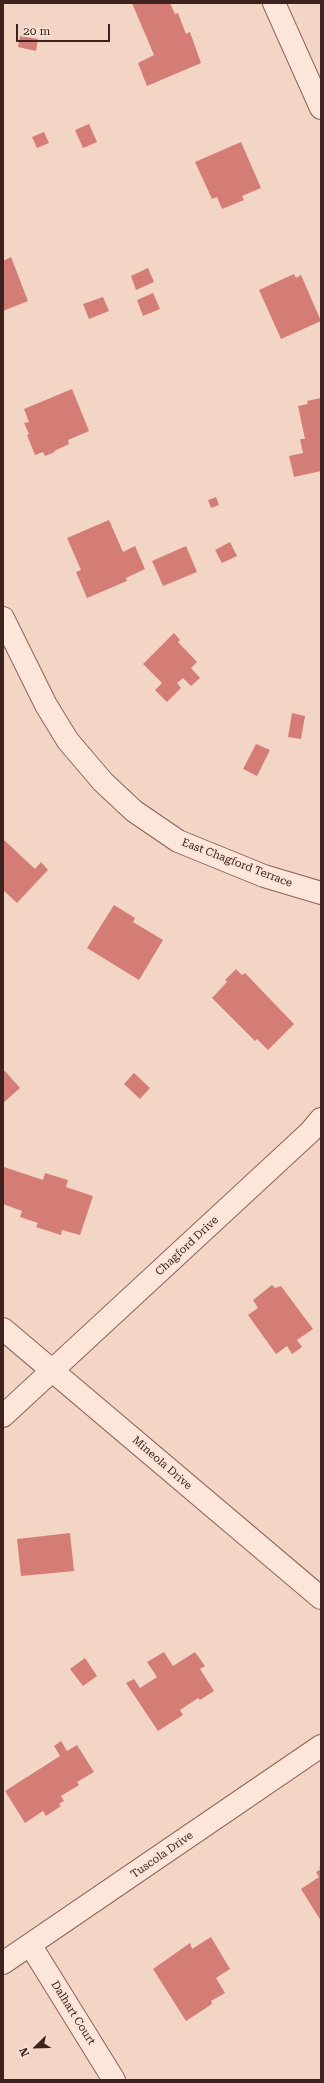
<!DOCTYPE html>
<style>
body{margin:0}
#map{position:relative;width:324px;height:2083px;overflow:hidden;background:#f3d5c5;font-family:"Roboto Serif",serif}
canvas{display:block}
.frame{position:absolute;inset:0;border:4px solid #3e221e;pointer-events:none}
.north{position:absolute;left:16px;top:2027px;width:40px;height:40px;-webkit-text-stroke:3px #f9e2d5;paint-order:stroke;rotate:247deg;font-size:11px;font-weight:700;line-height:16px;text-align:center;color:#3e221e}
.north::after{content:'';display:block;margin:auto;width:14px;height:18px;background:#3e221e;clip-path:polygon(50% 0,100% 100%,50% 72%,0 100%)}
.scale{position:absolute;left:16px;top:24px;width:94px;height:18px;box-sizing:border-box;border:2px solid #3e221e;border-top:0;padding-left:5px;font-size:12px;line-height:14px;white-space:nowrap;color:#3e221e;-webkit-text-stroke:3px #f9e2d5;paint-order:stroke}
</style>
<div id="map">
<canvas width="324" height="2083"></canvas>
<div class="frame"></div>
<div class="north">N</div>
<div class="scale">20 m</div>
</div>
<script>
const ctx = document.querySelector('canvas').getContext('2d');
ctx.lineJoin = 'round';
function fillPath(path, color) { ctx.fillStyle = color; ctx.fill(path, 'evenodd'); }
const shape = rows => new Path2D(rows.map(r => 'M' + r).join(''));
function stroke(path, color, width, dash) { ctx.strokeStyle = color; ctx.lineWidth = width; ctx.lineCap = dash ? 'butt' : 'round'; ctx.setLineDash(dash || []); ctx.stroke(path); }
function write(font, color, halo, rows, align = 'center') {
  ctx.font = font + ' "Roboto Serif",serif'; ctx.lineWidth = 3; ctx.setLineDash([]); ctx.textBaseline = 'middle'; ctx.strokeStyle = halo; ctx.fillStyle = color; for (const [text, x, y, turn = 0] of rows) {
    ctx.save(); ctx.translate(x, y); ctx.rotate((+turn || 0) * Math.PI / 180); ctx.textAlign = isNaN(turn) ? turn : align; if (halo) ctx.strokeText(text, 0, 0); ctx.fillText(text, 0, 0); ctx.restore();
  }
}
fillPath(shape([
 [132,3,170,3,175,14,178,13,186,34,190,32,201,63,147,86,138,63,154,55],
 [20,36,38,39,36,51,18,47],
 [89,124,97,142,83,148,75,130],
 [44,132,49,143,37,148,32,137],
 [241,142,261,188,242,196,244,200,222,209,217,197,212,199,195,162],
 [11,257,28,301,3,311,3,261],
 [148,268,154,282,136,290,131,276],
 [294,274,296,278,301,275,321,321,281,339,259,290],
 [153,293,160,309,143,316,137,300],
 [103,297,109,311,89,319,83,304],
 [72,389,89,431,68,440,69,444,54,451,55,452,45,456,43,452,35,455,27,435,29,434,24,423,29,422,24,409],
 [321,398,321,471,294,477,289,456,303,453,300,439,305,439,298,406,308,404,307,401],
 [216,497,219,505,211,508,208,500],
 [109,520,123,552,135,546,145,569,126,578,127,581,87,598,76,572,81,570,67,538],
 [230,542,237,556,222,563,215,550],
 [186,546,197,572,163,586,152,561],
 [174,633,180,640,178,642,197,662,191,668,200,678,191,686,183,678,177,683,181,688,167,702,155,690,162,683,143,664],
 [292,713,305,716,301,739,288,737],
 [256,744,270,750,257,776,243,769],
 [3,839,35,869,41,862,48,870,17,903,3,890],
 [114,905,135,918,133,922,163,940,139,980,87,948],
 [236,969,242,975,245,973,294,1024,268,1050,257,1039,255,1041,212,998,227,982,225,980],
 [3,1069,20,1088,3,1103],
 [134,1073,150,1088,140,1099,124,1084],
 [4,1167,43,1180,45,1173,68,1180,66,1187,93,1196,80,1235,62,1230,61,1235,36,1227,38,1223,20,1217,22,1211,3,1204],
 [272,1285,275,1288,281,1286,313,1329,297,1340,302,1347,292,1354,287,1346,276,1354,248,1315,258,1308,253,1300],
 [70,1533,74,1571,21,1576,17,1539],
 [164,1652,173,1666,195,1652,205,1666,200,1669,214,1691,200,1700,198,1698,180,1710,183,1715,158,1731,126,1683,134,1679,140,1688,157,1677,147,1662],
 [85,1658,97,1676,83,1686,70,1669],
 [61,1741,67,1751,77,1745,94,1772,77,1782,79,1785,61,1796,64,1801,59,1804,61,1806,46,1816,43,1811,25,1823,5,1791,60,1756,54,1746],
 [321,1866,321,1921,301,1889,319,1877,316,1872,321,1869,319,1867],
 [211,1937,230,1969,216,1978,225,1993,211,2001,212,2004,186,2021,153,1969,190,1943,192,1949]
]), '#d47d77');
const minor = shape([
 [274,3,321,108],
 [3,618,46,705,68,741,103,782,134,811,178,841,264,876,321,893],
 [3,1329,321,1598],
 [3,1416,310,1132,321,1119],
 [31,1946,114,2080],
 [3,1963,321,1746]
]);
stroke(minor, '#906258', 24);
stroke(minor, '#fce5d9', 22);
write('11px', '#3e221e', '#f9e2d5', [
 ["East Chagford Terrace",237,863,21],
 ["Chagford Drive",187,1246,-43],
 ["Mineola Drive",162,1463,41],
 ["Tuscola Drive",162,1855,-35],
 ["Dalhart Court",73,2013,58]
]);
</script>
